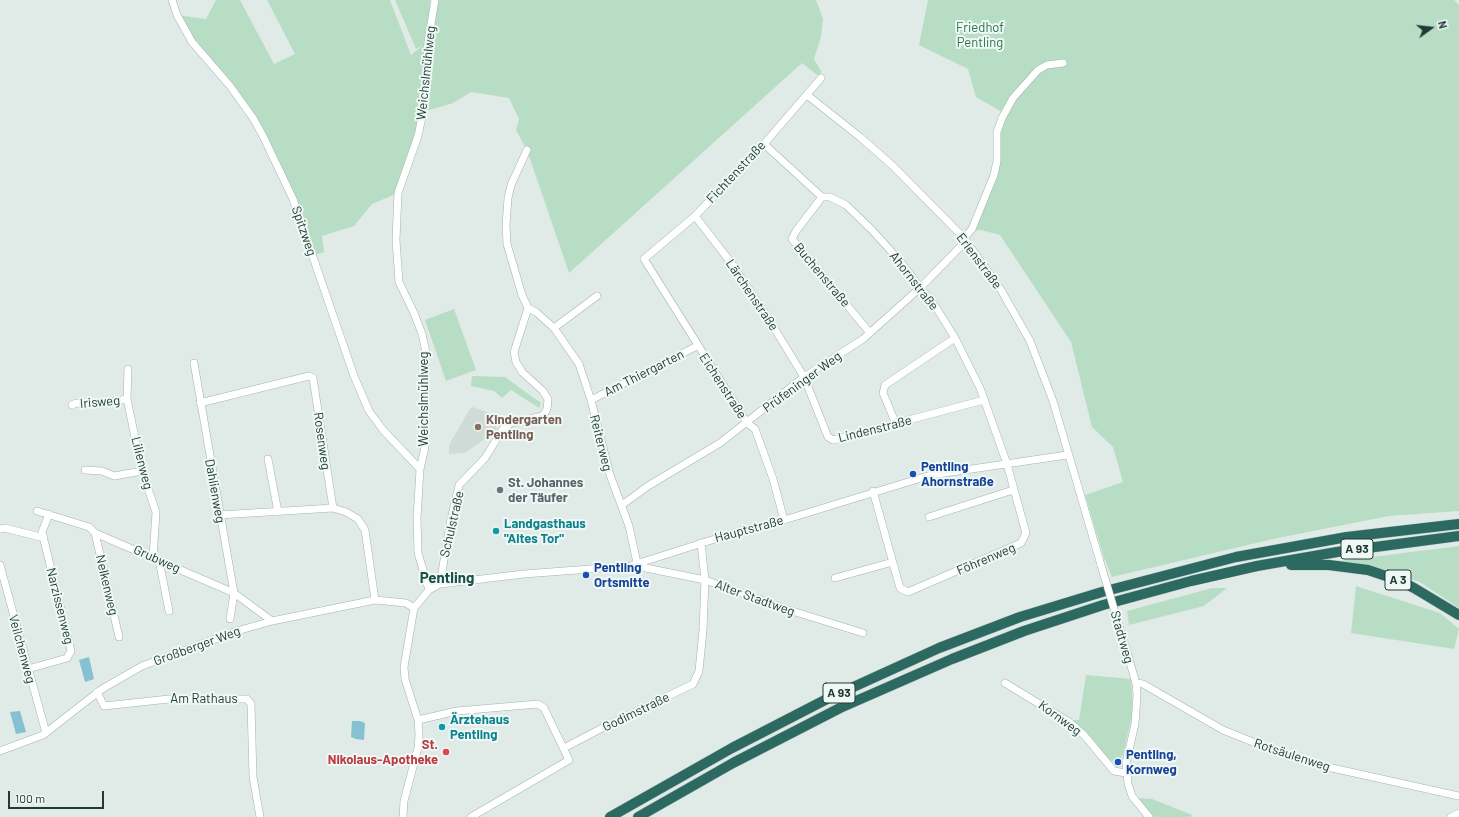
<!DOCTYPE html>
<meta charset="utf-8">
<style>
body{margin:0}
#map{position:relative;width:1459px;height:817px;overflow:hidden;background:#e0ebe7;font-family:Barlow,sans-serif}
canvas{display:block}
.north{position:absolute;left:1411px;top:8px;width:40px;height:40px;-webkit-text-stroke:3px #f0f8f5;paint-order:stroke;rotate:75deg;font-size:11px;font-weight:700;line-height:16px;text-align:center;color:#203c37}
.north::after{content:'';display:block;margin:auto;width:14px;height:18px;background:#203c37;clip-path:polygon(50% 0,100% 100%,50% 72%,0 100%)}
.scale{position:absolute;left:8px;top:791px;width:96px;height:18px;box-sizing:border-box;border:2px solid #203c37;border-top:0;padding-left:5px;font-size:12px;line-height:14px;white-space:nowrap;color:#203c37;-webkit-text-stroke:3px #f0f8f5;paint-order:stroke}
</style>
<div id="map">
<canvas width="1459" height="817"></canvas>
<div class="north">N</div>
<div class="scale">100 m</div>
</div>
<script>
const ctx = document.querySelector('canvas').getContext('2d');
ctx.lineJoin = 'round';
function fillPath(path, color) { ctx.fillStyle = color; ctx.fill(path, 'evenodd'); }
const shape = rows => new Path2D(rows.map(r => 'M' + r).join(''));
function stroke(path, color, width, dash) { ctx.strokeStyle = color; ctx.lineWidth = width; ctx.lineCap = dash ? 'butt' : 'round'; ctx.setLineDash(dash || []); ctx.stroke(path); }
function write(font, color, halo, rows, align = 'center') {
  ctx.font = font + ' Barlow,sans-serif'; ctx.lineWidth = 4; ctx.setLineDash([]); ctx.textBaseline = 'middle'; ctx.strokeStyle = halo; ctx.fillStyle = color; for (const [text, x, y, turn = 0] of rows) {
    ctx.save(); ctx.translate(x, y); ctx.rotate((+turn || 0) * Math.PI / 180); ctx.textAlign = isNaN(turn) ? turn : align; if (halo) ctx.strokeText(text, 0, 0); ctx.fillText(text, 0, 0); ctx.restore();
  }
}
fillPath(shape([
 [473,407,494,415,497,430,465,453,449,454,449,445,470,409]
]), '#cedbd6');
fillPath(shape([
 [216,0,240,0,274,64,295,54,267,0,390,0,411,55,423,45,416,49,395,0,430,0,428,36,435,0,816,0,823,19,821,37,814,59,821,71,821,78,802,63,569,273,527,150,516,130,519,119,509,98,471,92,453,103,423,112,398,193,372,204,354,226,322,236,324,252,313,256,293,199,253,118,192,42,177,15,206,19],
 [928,0,1454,0,1459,5,1459,511,1389,516,1273,539,1112,577,1104,558,1085,495,1123,482,1113,447,1092,427,1071,342,1000,235,981,230,972,231,995,170,1002,112,976,97,968,69,919,45],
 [454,309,476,370,446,381,425,320],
 [472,376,505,377,541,403,539,408,511,390,502,398,494,391,471,386],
 [1459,546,1459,608,1420,582,1376,567,1340,561],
 [1356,586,1440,613,1459,629,1454,649,1351,633],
 [1212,588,1227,588,1204,606,1129,625,1127,611],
 [1086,675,1131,679,1133,711,1123,755,1119,760,1114,762,1108,759,1072,720,1079,720],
 [1137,798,1152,799,1192,815,1191,817,1153,817]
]), '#b8ddc5');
fillPath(shape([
 [89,657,94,679,85,682,79,660],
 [20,711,26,732,16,734,10,712],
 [352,721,360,721,365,723,364,740,356,739,351,737]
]), '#85c1d3');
const minor = shape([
 [172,0,177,15,192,42,230,86,253,118,263,136,293,199,354,376,369,411,383,430,420,469],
 [807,95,860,137,893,166,964,238,1001,290,1030,341,1053,401,1101,565],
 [764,144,822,197,830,197,846,205,872,230,899,260,937,309,955,338,980,388,1007,464,1026,533,1021,543,908,592,900,588,873,491],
 [527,150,511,185,508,198,506,225,507,244,522,295,528,308,536,312,554,328,579,364,591,400,610,475,629,526,637,563],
 [822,197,796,231,792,239,870,333],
 [695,216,732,264,768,318,804,377,828,437,833,440,984,400],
 [554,328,597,296],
 [194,363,234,593,230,619],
 [128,369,127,399,142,471,156,512,153,557],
 [591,400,697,346],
 [200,403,309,376,313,378,333,508],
 [72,405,76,403,99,404,127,399],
 [896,424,883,393,885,385,955,338],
 [268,459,278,512],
 [85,470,102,471,114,476,142,471],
 [622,505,648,486,720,443,804,377,863,339,921,287,961,246,964,238,972,229,994,175,997,161,997,132,1002,118,1013,98,1038,70,1047,65,1063,63],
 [37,511,89,527,95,533,234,593,272,621],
 [219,515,333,508,346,512,358,519,365,530,375,600],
 [929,517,1013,490],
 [784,520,773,479,755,429,747,423,644,259,695,216,764,144,821,78],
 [0,529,5,528,44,538],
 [95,533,119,637],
 [159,560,169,611],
 [0,565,46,733],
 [646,568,705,580,789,610,863,633],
 [835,578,893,562],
 [440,584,450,524,459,485,485,458,503,429,511,423,543,416,547,409,548,399,543,391,522,372,516,362,514,352,528,308],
 [429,590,418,553,417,518,420,469,425,447,426,352,422,334,414,313,399,282,396,240,398,193,418,136,423,112,428,42,435,0],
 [1120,629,1136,683,1137,694,1135,724,1126,763,1128,784,1132,796,1149,817],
 [28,669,67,658,71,651,42,532,49,514],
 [1005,683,1069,722,1084,735,1114,771,1126,773],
 [1136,683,1143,684,1223,730,1290,757,1332,768,1459,796],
 [97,692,104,706,169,699,247,699,251,704,253,777,260,817],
 [418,720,457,711,538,704,544,708,569,760,471,817],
 [564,748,608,725,693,684,699,671,703,630,705,580,701,543],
 [0,751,43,735,102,689,142,666,237,631,272,621,375,600,406,603,414,608],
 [403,817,404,801,418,748,419,735,418,720,405,679,404,667,414,608,429,590,440,584,524,574,630,566,740,531,784,520,931,475,1067,455],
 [1451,817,1459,813]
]);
const highway = shape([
 [1291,565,1329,565,1368,570,1398,580,1414,588,1459,615],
 [610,817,732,748,827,699,939,648,1020,617,1102,592,1236,557,1347,537,1459,524],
 [638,817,733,763,840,708,952,659,1024,631,1103,605,1191,581,1257,566,1337,552,1459,536]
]);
stroke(minor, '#a3b3af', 8);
stroke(highway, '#c1c8c7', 11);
stroke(minor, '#fff', 7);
stroke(highway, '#2b6961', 10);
const minorBridge = shape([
 [1101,565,1120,629]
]);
stroke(minorBridge, '#a3b3af', 8, []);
stroke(minorBridge, '#fff', 7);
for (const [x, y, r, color] of [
 [478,427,4,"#8d6e63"],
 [913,474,4,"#1a4fb4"],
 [500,490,4,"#6b7280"],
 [496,531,4,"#0f9aa8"],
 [586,575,4,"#1a4fb4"],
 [442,727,4,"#0f9aa8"],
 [446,752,4,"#e0444e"],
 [1118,762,4,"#1a4fb4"]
]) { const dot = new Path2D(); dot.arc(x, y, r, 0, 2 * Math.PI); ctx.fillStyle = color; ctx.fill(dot); stroke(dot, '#f0f8f5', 1.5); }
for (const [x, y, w] of [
 [1357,549,32],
 [1398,580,26],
 [839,693,32]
]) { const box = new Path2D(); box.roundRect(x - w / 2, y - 10, w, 20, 3); ctx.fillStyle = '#f0f8f5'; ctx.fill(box); stroke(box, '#203c37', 1); }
write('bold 12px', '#203c37', null, [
 ["A 93",1357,549],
 ["A 3",1398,580],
 ["A 93",839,693]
]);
write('13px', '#29744c', '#f0f8f5', [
 ["Friedhof",980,28],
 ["Pentling",980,43]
]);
write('13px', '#203c37', '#f0f8f5', [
 ["Weichslmühlweg",426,73,-84],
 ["Fichtenstraße",736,172,-47],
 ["Spitzweg",304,231,71],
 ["Erlenstraße",979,261,53],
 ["Buchenstraße",822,275,50],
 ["Ahornstraße",914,281,52],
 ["Lärchenstraße",752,295,56],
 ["Am Thiergarten",644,373,-27],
 ["Prüfeninger Weg",802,382,-36],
 ["Eichenstraße",723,386,57],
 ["Weichslmühlweg",424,399,-90],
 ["Irisweg",100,402,-5],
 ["Lindenstraße",875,429,-14],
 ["Rosenweg",322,441,82],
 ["Reiterweg",601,443,76],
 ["Lilienweg",142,463,76],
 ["Dahlienweg",215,491,80],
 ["Schulstraße",452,524,-77],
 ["Hauptstraße",749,529,-15],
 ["Grubweg",157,559,24],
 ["Föhrenweg",986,559,-23],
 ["Nelkenweg",107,585,77],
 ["Alter Stadtweg",755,598,20],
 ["Narzissenweg",60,606,76],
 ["Stadtweg",1122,637,74],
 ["Großberger Weg",197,646,-20],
 ["Veilchenweg",22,649,75],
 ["Am Rathaus",204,699],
 ["Godimstraße",636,712,-26],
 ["Kornweg",1060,718,36],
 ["Rotsäulenweg",1292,755,18]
]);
write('bold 13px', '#785e54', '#f0f8f5', [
 ["Kindergarten",486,420],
 ["Pentling",486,435]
], 'left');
write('bold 13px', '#164399', '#f0f8f5', [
 ["Pentling",921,467],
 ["Ahornstraße",921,482],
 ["Pentling",594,568],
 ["Ortsmitte",594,583],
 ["Pentling,",1126,755],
 ["Kornweg",1126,770]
], 'left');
write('bold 13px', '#5b616d', '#f0f8f5', [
 ["St. Johannes",508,483],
 ["der Täufer",508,498]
], 'left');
write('bold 13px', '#0d838f', '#f0f8f5', [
 ["Landgasthaus",504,524],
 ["\"Altes Tor\"",504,539],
 ["Ärztehaus",450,720],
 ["Pentling",450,735]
], 'left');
write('bold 13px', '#be3a42', '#f0f8f5', [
 ["St.",438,745],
 ["Nikolaus-Apotheke",438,760]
], 'right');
write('bold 15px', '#1b4f46', '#f0f8f5', [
 ["Pentling",447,578]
]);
</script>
